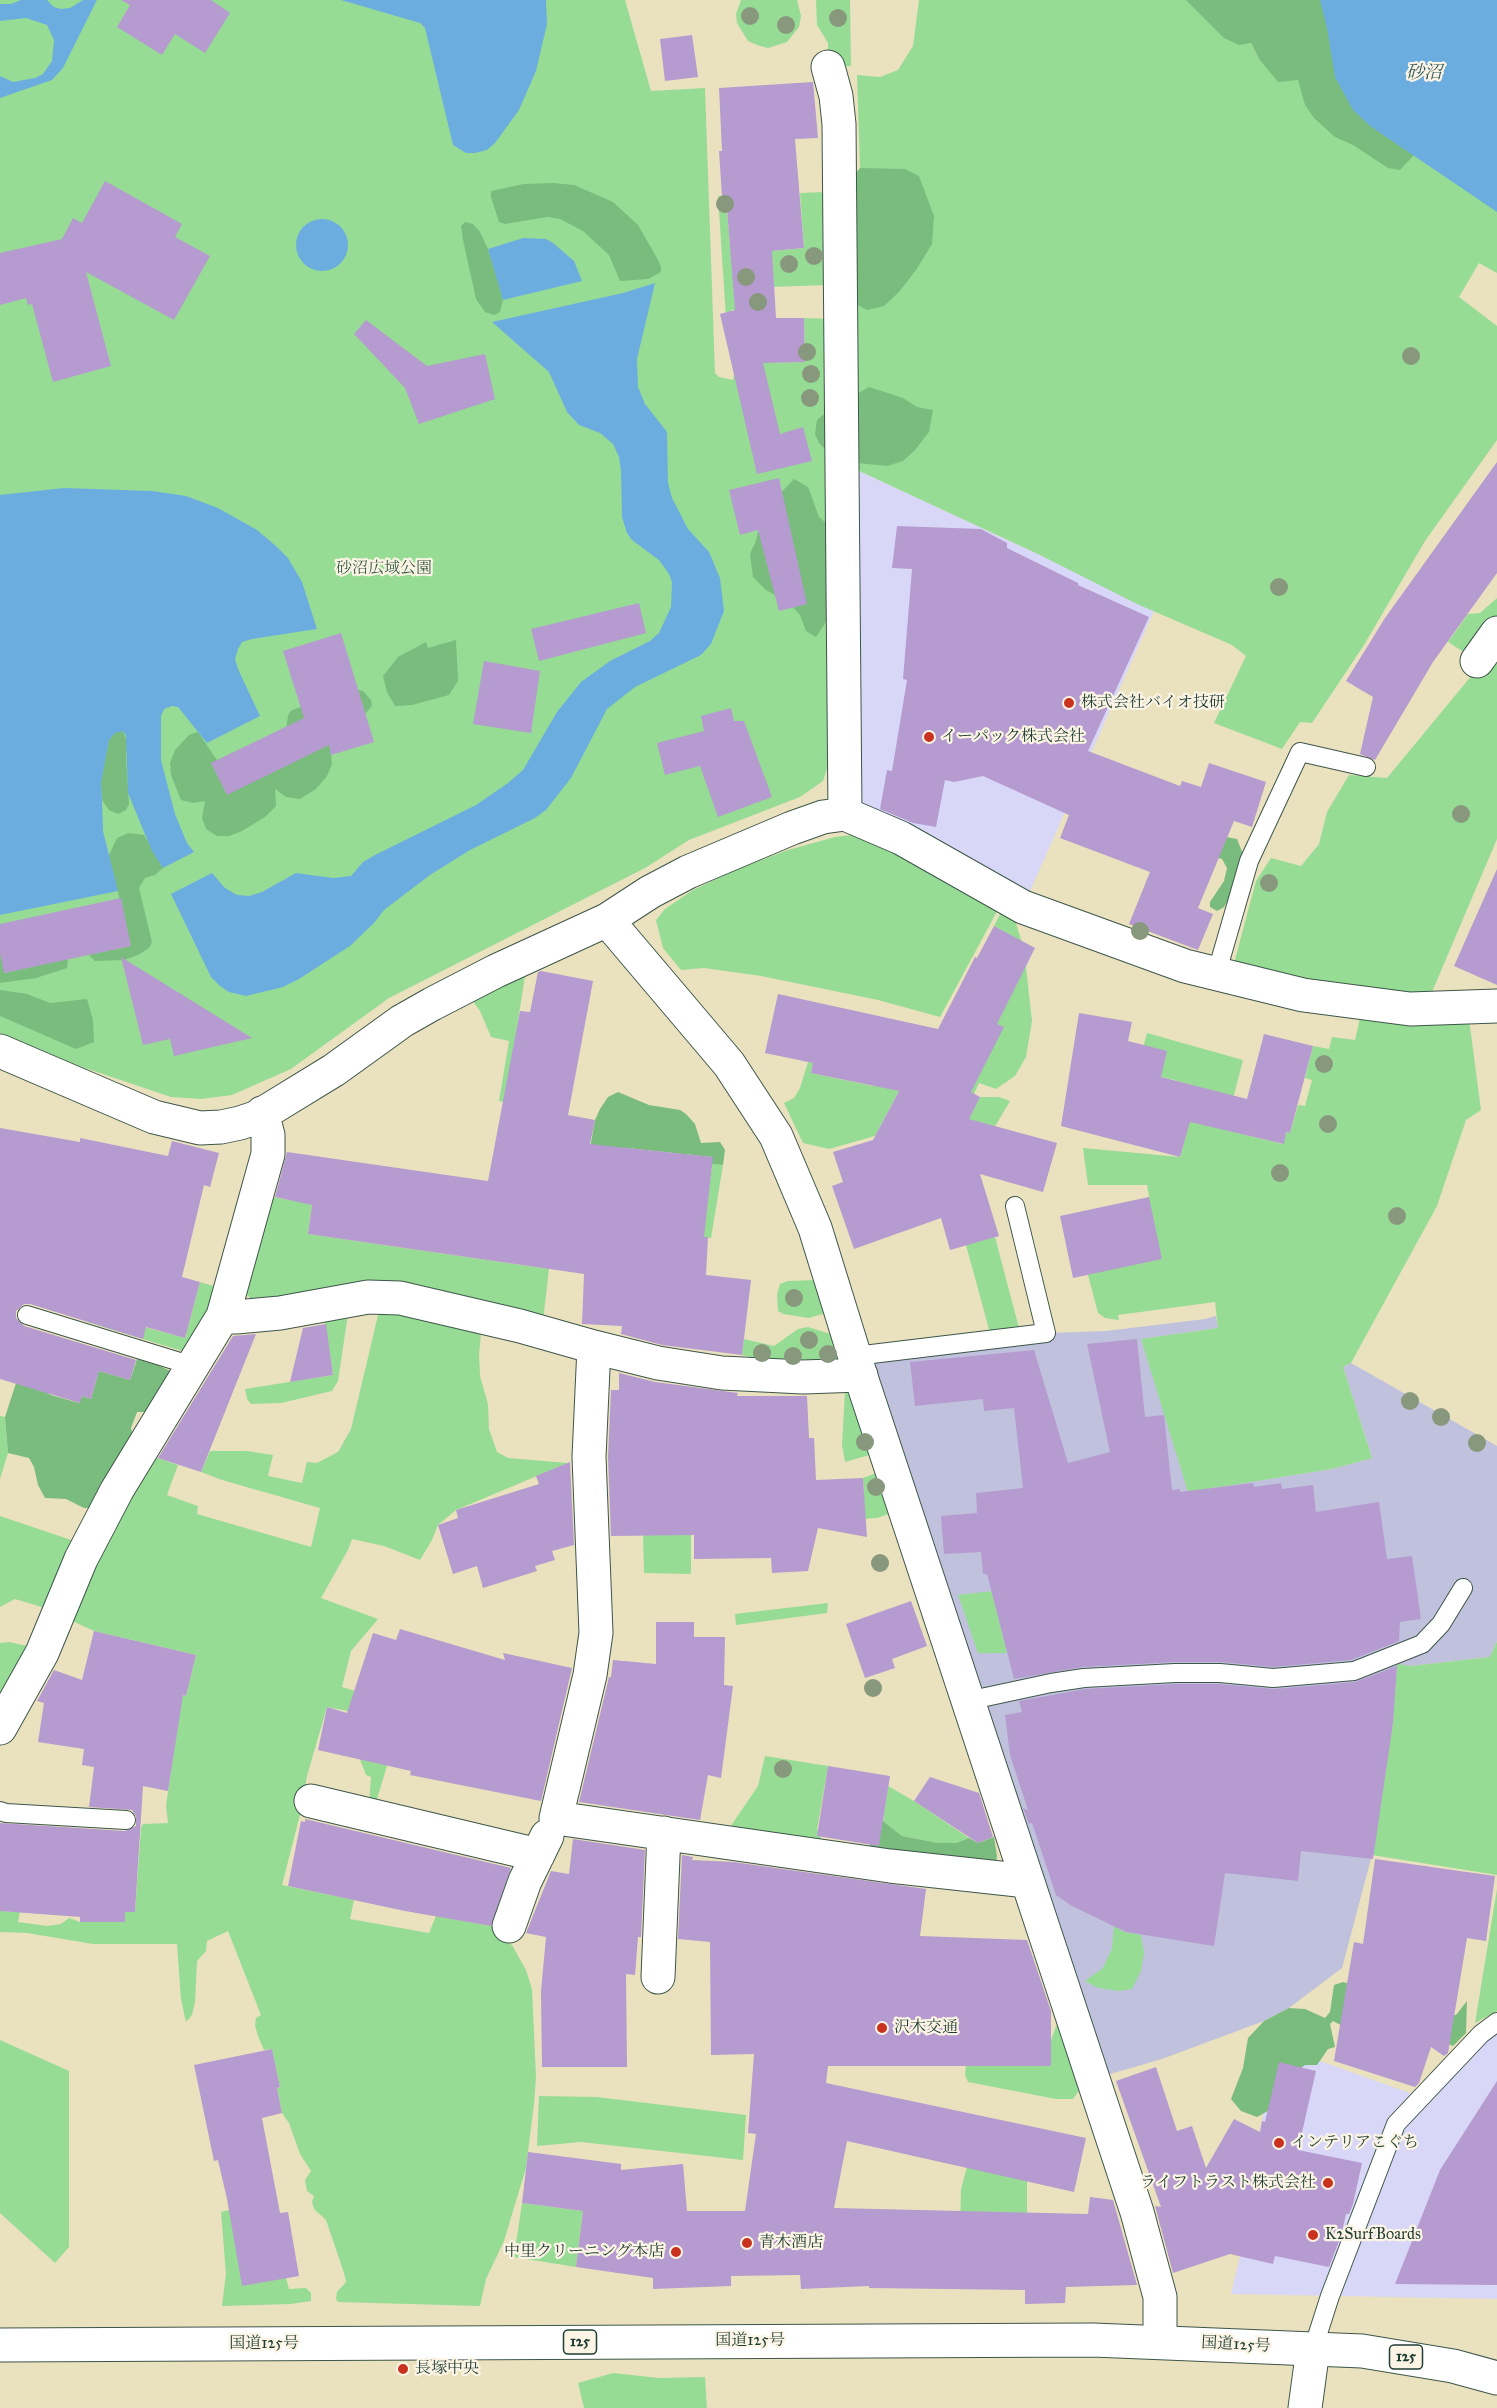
<!DOCTYPE html>
<meta charset="utf-8">
<style>
body{margin:0}
canvas{display:block;background:#eae1be}
</style>
<canvas width="1497" height="2408"></canvas>
<script>
const ctx = document.querySelector('canvas').getContext('2d');
ctx.lineJoin = 'round';
function fillPath(path, color) { ctx.fillStyle = color; ctx.fill(path, 'evenodd'); }
const shape = rows => new Path2D(rows.map(r => 'M' + r).join(''));
function stroke(path, color, width, dash) { ctx.strokeStyle = color; ctx.lineWidth = width; ctx.lineCap = dash ? 'butt' : 'round'; ctx.setLineDash(dash || []); ctx.stroke(path); }
function write(font, color, halo, rows, align = 'center') {
  ctx.font = font + ' "IM FELL Great Primer","Noto Serif JP",serif'; ctx.lineWidth = 4.5; ctx.setLineDash([]); ctx.textBaseline = 'middle'; ctx.strokeStyle = halo; ctx.fillStyle = color; for (const [text, x, y, turn = 0] of rows) {
    ctx.save(); ctx.translate(x, y); ctx.rotate((+turn || 0) * Math.PI / 180); ctx.textAlign = isNaN(turn) ? turn : align; if (halo) ctx.strokeText(text, 0, 0); ctx.fillText(text, 0, 0); ctx.restore();
  }
}
fillPath(shape([
 [855,469,1040,555,1154,611,1023,907,854,817],
 [1497,2022,1497,2299,1231,2294,1240,2256,1249,2176,1262,2121,1271,2055,1320,2061,1421,2097]
]), '#d9d7f7');
fillPath(shape([
 [1216,1316,1218,1328,1142,1339,1188,1491,1332,1469,1372,1458,1343,1367,1351,1363,1497,1446,1497,1641,1490,1657,1411,1666,1397,1665,1393,1723,1381,1807,1372,1855,1342,1968,1289,2008,1264,2021,1162,2059,1093,2079,855,1356,1046,1333,1106,1331,1205,1319]
]), '#c0c2dd');
fillPath(shape([
 [0,0,625,0,651,91,705,88,715,373,719,377,733,380,734,374,739,374,743,363,805,362,804,318,831,319,830,759,823,781,800,797,689,840,645,868,389,998,291,1069,232,1095,201,1099,171,1097,79,1066,0,1033],
 [741,0,797,0,801,16,799,27,787,42,768,48,757,45,748,41,737,23,736,14],
 [816,0,850,0,851,66,836,67,828,54,828,43,817,25],
 [919,0,1196,0,1243,28,1259,59,1497,0,1497,273,1479,263,1459,297,1497,326,1497,440,1425,541,1364,645,1312,723,1300,722,1282,749,1214,723,1246,656,1232,645,1137,604,1040,555,855,469,860,168,857,75,880,77,898,70,913,46],
 [826,192,830,285,769,287,771,310,731,310,731,317,726,317,718,196,748,194,727,211,731,254,772,259,772,251,804,248,800,193],
 [1497,598,1497,616,1470,656,1448,642,1468,614,1480,613],
 [1497,656,1497,839,1429,999,1380,997,1233,967,1256,881,1271,858,1301,866,1319,844,1327,812,1349,775,1387,778,1477,669],
 [852,835,868,838,1000,906,940,1017,878,1000,761,976,704,968,681,970,663,948,656,920,665,909,693,890,740,868,788,850,835,837],
 [1002,910,1013,914,1024,949,1032,1021,1026,1057,1015,1076,996,1089,979,1083,974,1094,914,1062,997,1024,1015,938,994,926],
 [525,976,514,1046,525,1106,499,1101,509,1041,491,1037,480,1011,472,1000,498,986],
 [1360,1018,1469,1019,1481,1110,1466,1120,1437,1206,1351,1363,1343,1367,1372,1458,1332,1469,1188,1492,1141,1339,1218,1328,1215,1302,1118,1315,1119,1320,1105,1318,1098,1313,1088,1275,1149,1197,1147,1185,1088,1185,1083,1148,1180,1157,1199,1087,1137,1070,1147,1033,1243,1060,1225,1130,1283,1144,1286,1132,1290,1133,1298,1105,1305,1106,1312,1080,1305,1078,1313,1046,1329,1049,1332,1037,1355,1040],
 [808,1062,813,1063,811,1073,873,1086,876,1080,901,1087,875,1136,829,1149,803,1143,784,1103,794,1098,800,1088],
 [980,1097,999,1097,1010,1101,980,1152,962,1132],
 [712,1164,723,1165,711,1238,625,1233,707,1208],
 [315,1183,308,1234,549,1269,543,1321,255,1304,243,1290,273,1197,289,1200],
 [995,1237,1019,1328,990,1333,966,1245],
 [816,1280,826,1313,809,1318,783,1314,778,1311,777,1294,780,1284,788,1281],
 [200,1282,220,1288,189,1353,87,1322,89,1315,100,1315,185,1338],
 [379,1311,398,1311,482,1324,479,1354,480,1376,488,1404,489,1429,497,1452,508,1458,568,1463,456,1510,438,1525,432,1540,420,1560,384,1546,352,1539,348,1550,321,1598,378,1619,351,1651,342,1687,388,1701,390,1696,426,1707,424,1715,440,1720,439,1729,400,1722,375,1806,369,1804,371,1777,366,1775,360,1759,362,1753,382,1757,388,1719,327,1707,307,1776,302,1807,282,1885,354,1900,350,1919,429,1933,436,1916,496,1927,509,1926,504,1940,512,1945,526,1970,532,1989,536,2077,534,2104,526,2168,504,2241,486,2279,480,2306,338,2302,336,2299,337,2292,346,2282,344,2273,326,2220,314,2209,312,2202,314,2196,307,2191,305,2180,311,2171,300,2154,289,2123,282,2113,277,2088,280,2087,272,2049,264,2050,258,2036,255,2026,256,2018,261,2015,228,1931,207,1941,206,1951,197,1961,195,2002,192,2015,186,2022,181,1999,177,1944,93,1944,27,1933,0,1932,0,1911,20,1912,18,1922,47,1926,61,1924,69,1918,80,1922,125,1922,125,1912,135,1912,141,1828,143,1824,168,1823,166,1806,176,1735,89,1721,68,1714,76,1688,92,1688,99,1691,108,1710,124,1717,141,1708,149,1693,154,1694,156,1689,186,1696,196,1655,94,1631,68,1619,93,1554,128,1487,152,1456,178,1465,167,1495,198,1506,197,1514,311,1547,320,1508,222,1480,201,1472,210,1451,247,1451,273,1455,268,1476,302,1483,307,1462,317,1463,338,1452,351,1429],
 [348,1314,338,1381,332,1391,281,1403,251,1404,247,1399,245,1389,333,1375,325,1322,330,1315],
 [808,1327,837,1336,846,1366,764,1360,742,1355,744,1339,774,1346,798,1329],
 [852,1387,873,1454,845,1462,842,1445,845,1391],
 [0,1416,5,1417,8,1453,0,1479],
 [879,1472,892,1513,877,1518,723,1527,865,1517,863,1478],
 [0,1516,80,1543,52,1610,15,1599,0,1607],
 [643,1535,691,1535,691,1574,644,1573],
 [993,1591,993,1596,1007,1653,978,1653,958,1595],
 [828,1603,827,1613,736,1625,735,1614],
 [1497,1641,1497,1875,1372,1855,1393,1723,1397,1664,1411,1666,1490,1657],
 [9,1642,32,1647,0,1713,0,1643],
 [765,1756,828,1766,817,1830,822,1831,819,1846,726,1833,758,1786],
 [888,1786,914,1801,969,1838,956,1843,939,1843,902,1836,883,1821],
 [1497,1889,1497,2011,1475,2023],
 [1114,1926,1124,1932,1141,1935,1144,1953,1141,1971,1132,1989,1119,1991,1098,1988,1085,1981,1103,1968,1112,1948],
 [1057,2024,1067,2043,1081,2088,1073,2099,1056,2099,968,2082,965,2075,967,2055,1014,2066,1051,2066,1051,2040],
 [0,2040,69,2071,69,2247,55,2263,0,2213],
 [539,2096,597,2097,746,2115,743,2160,581,2142,537,2146],
 [967,2167,1027,2179,1027,2232,960,2230,961,2189],
 [522,2203,583,2211,576,2267,514,2257],
 [229,2210,286,2278,289,2289,306,2288,311,2293,311,2301,291,2304,222,2306,226,2274,221,2212],
 [613,2373,659,2378,705,2377,707,2408,584,2408,578,2383]
]), '#97dc95');
fillPath(shape([
 [1186,0,1346,0,1416,149,1414,155,1400,170,1388,168,1353,145,1335,137,1314,118,1305,105,1298,80,1278,82,1259,59,1251,43,1239,45,1224,38],
 [860,168,905,169,919,176,934,216,932,244,916,270,899,292,884,306,867,310,846,299,847,184],
 [553,183,574,185,613,202,638,225,657,258,661,267,661,272,648,279,620,281,609,255,583,231,560,219,547,217,505,224,499,222,491,197,491,191,524,184],
 [465,222,473,224,480,232,488,249,503,300,500,312,494,315,485,312,476,299,463,240,461,226],
 [869,387,903,398,917,407,933,410,929,432,915,450,903,461,887,466,848,462,832,456,819,443,815,434,817,420,829,410],
 [794,479,808,487,819,517,833,529,838,604,816,637,806,631,800,615,789,603,766,590,753,577,750,554,756,541,761,518,771,503],
 [456,640,458,681,449,695,412,705,395,706,387,692,383,676,398,657,426,642,428,648],
 [348,687,363,691,371,700,372,706,366,713,356,719,331,754,332,764,327,776,316,789,300,799,286,797,275,789,276,806,265,817,242,831,229,836,217,836,206,829,202,818,205,801,193,803,181,800,171,775,170,763,175,750,189,735,198,732,217,760,285,741,288,715,292,710,308,705],
 [123,731,127,742,126,756,129,804,126,810,118,814,109,810,102,800,101,783,109,740,115,733],
 [129,833,144,835,163,868,155,875,145,878,139,888,152,942,149,948,138,955,124,960,95,961,89,955,131,946,109,855,117,838],
 [1226,837,1237,839,1243,854,1230,897,1224,907,1217,911,1210,907,1210,902,1224,881,1227,868,1222,859,1213,857],
 [0,953,5,973,68,959,67,968,36,978,0,983],
 [0,990,27,994,50,1003,87,999,93,1020,94,1042,76,1049,0,1016],
 [618,1092,649,1105,680,1110,686,1114,695,1124,701,1143,720,1142,725,1150,723,1165,712,1164,712,1157,627,1148,622,1190,590,1148,595,1120,600,1109,608,1097],
 [137,1359,160,1366,174,1373,151,1412,137,1412,131,1428,133,1437,95,1508,84,1508,66,1499,45,1498,38,1485,34,1467,29,1458,8,1453,5,1417,18,1377,51,1395,79,1403,82,1396,91,1399,99,1371,130,1380],
 [872,1819,883,1821,902,1836,939,1843,956,1843,969,1838,978,1843,994,1837,997,1856,996,1863,869,1856],
 [1343,1982,1444,2014,1456,2015,1467,2001,1466,2033,1453,2046,1444,2042,1352,2031,1333,2021,1330,2024,1335,2047,1328,2049,1317,2065,1305,2065,1292,2075,1277,2106,1257,2117,1241,2111,1231,2099,1243,2068,1248,2038,1264,2021,1289,2008,1305,2009,1325,2018,1330,2012,1334,1985]
]), '#79bc7e');
fillPath(shape([
 [21,0,47,0,54,7,61,9,70,8,83,0,97,0,63,68,52,80,0,98,0,76,13,82,35,78,43,74,52,61,54,40,47,25,26,18,0,21,0,4,11,4],
 [341,0,546,0,547,24,536,71,519,110,495,143,487,150,475,153,466,153,453,145,425,28,420,23],
 [1320,0,1497,0,1497,212,1370,126,1353,110,1335,77,1327,28],
 '296 245a26 26 0 1 1 52 0a26 26 0 1 1-52 0Z',
 [523,238,546,239,553,243,574,261,582,281,503,300,488,249],
 [655,283,637,359,638,387,645,404,667,432,668,483,672,498,688,529,709,552,720,578,724,611,711,644,701,655,635,687,607,709,571,778,546,810,535,818,470,850,430,875,384,910,374,923,350,946,299,979,283,987,246,996,229,992,220,986,211,977,171,894,212,873,225,888,237,895,249,896,262,892,296,873,333,878,351,876,363,862,375,855,476,805,508,783,523,770,557,712,581,682,610,661,650,641,659,633,671,607,672,582,669,574,659,560,632,540,627,533,622,517,621,471,619,457,613,444,600,433,579,425,567,412,549,372,492,322,623,293],
 [64,488,152,491,186,496,218,508,257,530,277,547,288,558,302,582,317,629,252,639,242,642,238,649,235,659,238,669,260,716,207,743,178,707,172,706,164,709,161,716,161,760,175,814,187,843,194,852,163,868,152,851,128,793,126,736,123,731,115,733,109,740,101,783,102,800,103,831,118,891,0,915,0,495]
]), '#6cade0');
fillPath(shape([
 [121,0,211,0,230,13,205,53,175,34,162,55,117,27,130,5],
 [692,35,698,77,665,81,660,39],
 [813,82,818,138,795,139,804,248,772,251,776,318,804,318,805,362,763,363,780,434,803,427,812,461,757,474,720,314,735,310,726,196,722,196,719,151,722,151,719,88],
 [105,181,182,224,175,237,210,256,174,320,86,272,111,366,53,382,32,304,28,305,26,298,0,305,0,253,62,239,73,218,82,223],
 [366,320,427,366,485,354,495,399,419,424,405,388,354,334],
 [1497,462,1497,573,1433,662,1375,760,1360,754,1373,697,1346,681,1385,618],
 [779,478,807,604,779,611,758,530,740,535,729,490],
 [897,526,981,529,1007,543,1007,548,1078,583,1078,585,1149,617,1088,751,1180,786,1182,781,1201,787,1209,763,1266,782,1252,827,1234,821,1198,908,1213,914,1198,950,1129,924,1150,872,1060,838,1069,815,983,776,954,782,945,780,936,827,913,823,880,809,887,770,892,771,907,680,903,679,912,569,892,568],
 [639,603,646,633,539,661,531,629],
 [341,633,374,742,331,755,329,745,227,795,211,763,304,718,283,651],
 [484,661,540,671,531,733,473,724],
 [731,708,734,721,744,721,772,797,718,817,700,766,665,775,657,743,704,731,701,716],
 [1497,869,1497,985,1454,966],
 [121,898,131,946,4,973,0,953,0,924],
 [994,926,1035,948,997,1024,1004,1027,971,1092,980,1097,969,1119,1057,1143,1043,1192,980,1174,999,1236,950,1250,941,1218,854,1249,832,1186,843,1182,833,1152,873,1140,899,1091,811,1073,813,1063,765,1053,778,994,938,1029,975,957,977,958],
 [121,957,252,1038,174,1056,170,1039,143,1045],
 [541,971,593,981,568,1115,595,1120,590,1144,713,1157,704,1237,708,1237,706,1275,751,1280,742,1355,662,1345,621,1334,622,1326,582,1324,584,1274,308,1234,312,1205,275,1197,287,1152,488,1181,520,1011,530,1012,538,972],
 [1079,1013,1132,1022,1128,1041,1167,1051,1161,1077,1247,1099,1264,1034,1313,1046,1290,1133,1286,1132,1284,1144,1190,1122,1180,1157,1061,1126],
 [0,1128,80,1142,80,1138,168,1156,172,1141,219,1153,210,1187,204,1185,182,1277,200,1282,185,1338,146,1327,143,1339,30,1304,24,1304,16,1311,16,1318,24,1326,136,1360,130,1380,99,1371,91,1399,82,1396,80,1403,0,1379],
 [1149,1197,1162,1259,1073,1278,1060,1216],
 [326,1324,333,1375,290,1382,303,1328],
 [256,1334,201,1472,158,1458,233,1336],
 [1137,1339,1145,1417,1164,1415,1172,1490,1180,1489,1180,1492,1253,1483,1254,1487,1281,1483,1282,1489,1313,1485,1316,1512,1379,1502,1387,1559,1412,1556,1421,1619,1400,1622,1399,1641,1351,1660,1273,1667,1220,1662,1175,1662,1083,1667,1014,1679,987,1574,983,1574,981,1552,944,1554,941,1516,977,1513,976,1493,1023,1488,1014,1408,984,1411,983,1399,915,1406,910,1362,1034,1350,1068,1463,1110,1452,1087,1344],
 [619,1373,655,1382,738,1393,737,1396,807,1396,809,1438,814,1438,816,1480,863,1478,867,1537,818,1528,808,1571,772,1573,771,1558,694,1559,694,1535,611,1536,608,1457,611,1390,619,1390],
 [570,1462,574,1545,552,1551,555,1560,535,1566,537,1571,483,1588,477,1566,453,1574,438,1525,458,1518,456,1510,539,1484,536,1476],
 [911,1601,927,1646,892,1659,895,1668,865,1678,846,1624],
 [656,1622,694,1622,694,1637,725,1637,724,1685,733,1686,721,1778,708,1775,700,1820,579,1802,609,1677,611,1677,613,1660,656,1664],
 [400,1629,505,1660,503,1653,572,1668,541,1801,410,1775,411,1771,318,1750,327,1707,347,1713,373,1633,396,1640],
 [94,1631,196,1655,186,1696,183,1695,168,1791,143,1786,135,1912,125,1912,125,1922,80,1922,80,1917,0,1911,0,1823,125,1831,136,1826,136,1816,132,1810,89,1807,94,1767,82,1765,84,1749,38,1742,44,1703,37,1701,54,1670,82,1680],
 [1397,1666,1393,1723,1373,1859,1301,1851,1298,1881,1225,1873,1214,1946,1126,1932,1072,1906,1056,1895,1032,1823,1029,1824,1023,1808,1028,1810,1010,1755,1005,1715,1022,1712,1019,1701,1085,1689,1175,1684,1219,1684,1274,1689,1355,1682],
 [828,1766,890,1776,879,1846,817,1836],
 [930,1777,979,1793,993,1837,978,1843,914,1801],
 [305,1819,511,1868,491,1926,405,1911,288,1886,301,1821,305,1822],
 [573,1839,645,1850,641,1937,638,1937,635,1975,626,1974,627,2067,542,2067,541,1991,546,1937,526,1933,551,1871,569,1874],
 [682,1855,693,1857,692,1860,733,1862,926,1889,920,1936,1027,1940,1051,2011,1051,2066,828,2066,826,2083,1086,2138,1074,2192,847,2141,834,2208,1088,2214,1090,2197,1113,2200,1137,2285,1066,2287,1065,2303,1025,2304,1025,2290,869,2288,869,2286,801,2289,800,2275,731,2276,731,2286,653,2289,653,2278,576,2267,583,2211,522,2203,528,2152,621,2164,621,2170,683,2164,687,2211,745,2211,756,2134,748,2133,754,2054,711,2055,710,1942,678,1939],
 [1375,1859,1495,1876,1486,1941,1467,1938,1448,2053,1444,2056,1431,2047,1419,2083,1415,2087,1334,2061,1354,1942,1363,1944],
 [272,2049,280,2087,277,2088,282,2113,262,2118,280,2213,288,2212,299,2276,242,2286,227,2199,218,2160,214,2161,194,2065],
 [1279,2062,1316,2071,1298,2150,1362,2163,1353,2204,1349,2214,1346,2214,1341,2236,1329,2267,1275,2256,1273,2264,1230,2254,1173,2273,1155,2206,1161,2207,1116,2081,1156,2067,1177,2131,1192,2126,1206,2168,1234,2119,1260,2132,1262,2121,1265,2122],
 [1497,2081,1497,2285,1395,2284,1440,2170]
]), '#b59bcf');
const lane = shape([
 [1216,975,1249,861,1300,752,1366,767],
 [27,1315,193,1366],
 [855,1356,1046,1333,1015,1206],
 [967,1701,1051,1683,1084,1678,1175,1673,1220,1673,1273,1678,1354,1671,1422,1644,1441,1624,1463,1588],
 [0,1811,6,1813,126,1820],
 [1313,2349,1330,2296,1396,2124,1481,2034,1497,2022]
]);
const street = shape([
 [828,67,836,96,839,124,845,814],
 [1477,661,1497,633],
 [607,920,729,1064,776,1136,815,1228,863,1383,1137,2212,1160,2297,1160,2341],
 [0,1051,154,1117,200,1128,221,1127,240,1123,255,1118,272,1108,334,1070,402,1021,432,1004,496,971,607,920,650,892,688,872,792,828,823,817,845,814,901,838,1023,907,1185,966,1303,995,1410,1009,1497,1006],
 [223,1316,236,1317,280,1313,368,1297,400,1298,520,1326,594,1347],
 [861,1375,803,1377,722,1373,658,1363,594,1347,589,1457,596,1633,590,1675,556,1818,890,1866,1027,1881],
 [0,1728,42,1653,81,1559,117,1490,223,1316,268,1154,268,1135,262,1113],
 [311,1801,538,1855],
 [509,1926,525,1881,547,1836],
 [658,1977,664,1833],
 [1305,2408,1313,2349]
]);
const highway = shape([
 [0,2345,1093,2340,1362,2351,1453,2366,1497,2378]
]);
stroke(lane, '#3d5649', 20);
stroke(street, '#3d5649', 35);
stroke(highway, '#3d5649', 35);
stroke(lane, '#fff', 18);
stroke(street, '#fff', 33);
stroke(highway, '#fff', 33);
ctx.fillStyle = '#88987d';
for (const [x, y] of [
 [750,16],
 [838,18],
 [786,25],
 [725,204],
 [814,256],
 [789,264],
 [746,277],
 [758,302],
 [807,352],
 [1411,356],
 [811,374],
 [810,398],
 [1279,587],
 [1461,814],
 [1269,883],
 [1140,931],
 [1324,1064],
 [1328,1124],
 [1280,1173],
 [1397,1216],
 [794,1298],
 [809,1340],
 [762,1353],
 [828,1354],
 [793,1356],
 [1410,1401],
 [1441,1417],
 [865,1442],
 [1477,1443],
 [876,1487],
 [880,1563],
 [873,1688],
 [783,1769]
]) { ctx.beginPath(); ctx.arc(x, y, 9, 0, 2 * Math.PI); ctx.fill(); }
for (const [x, y, r, color] of [
 [1069,703,6,"#c8321e"],
 [929,737,6,"#c8321e"],
 [882,2028,6,"#c8321e"],
 [1279,2143,6,"#c8321e"],
 [1328,2183,6,"#c8321e"],
 [1313,2235,6,"#c8321e"],
 [747,2243,6,"#c8321e"],
 [676,2252,6,"#c8321e"],
 [403,2369,6,"#c8321e"]
]) { const dot = new Path2D(); dot.arc(x, y, r, 0, 2 * Math.PI); ctx.fillStyle = color; ctx.fill(dot); stroke(dot, '#fcf5e5', 2); }
for (const [x, y, w] of [
 [580,2342,33],
 [1406,2357,33]
]) { const box = new Path2D(); box.roundRect(x - w / 2, y - 12, w, 24, 4.5); ctx.fillStyle = '#fcf5e5'; ctx.fill(box); stroke(box, '#1f3d34', 1.5); }
write('bold 15px', '#1f3d34', null, [
 ["125",580,2342],
 ["125",1406,2357]
]);
write('16px', '#375d47', '#fcf5e5', [
 ["砂沼広域公園",384,569]
]);
write('16px', '#1f3d34', '#fcf5e5', [
 ["株式会社バイオ技研",1081,703],
 ["イーパック株式会社",941,737],
 ["沢木交通",894,2028],
 ["インテリアこぐち",1291,2143],
 ["ライフトラスト株式会社",1316,2183,"right"],
 ["K2SurfBoards",1325,2235],
 ["青木酒店",759,2243],
 ["中里クリーニング本店",664,2252,"right"],
 ["長塚中央",415,2369]
], 'left');
write('16px', '#1f3d34', '#fcf5e5', [
 ["国道125号",750,2341],
 ["国道125号",264,2344],
 ["国道125号",1236,2345,3]
]);
write('italic 18px', '#32595f', '#fcf5e5', [
 ["砂沼",1424,74]
]);
</script>
